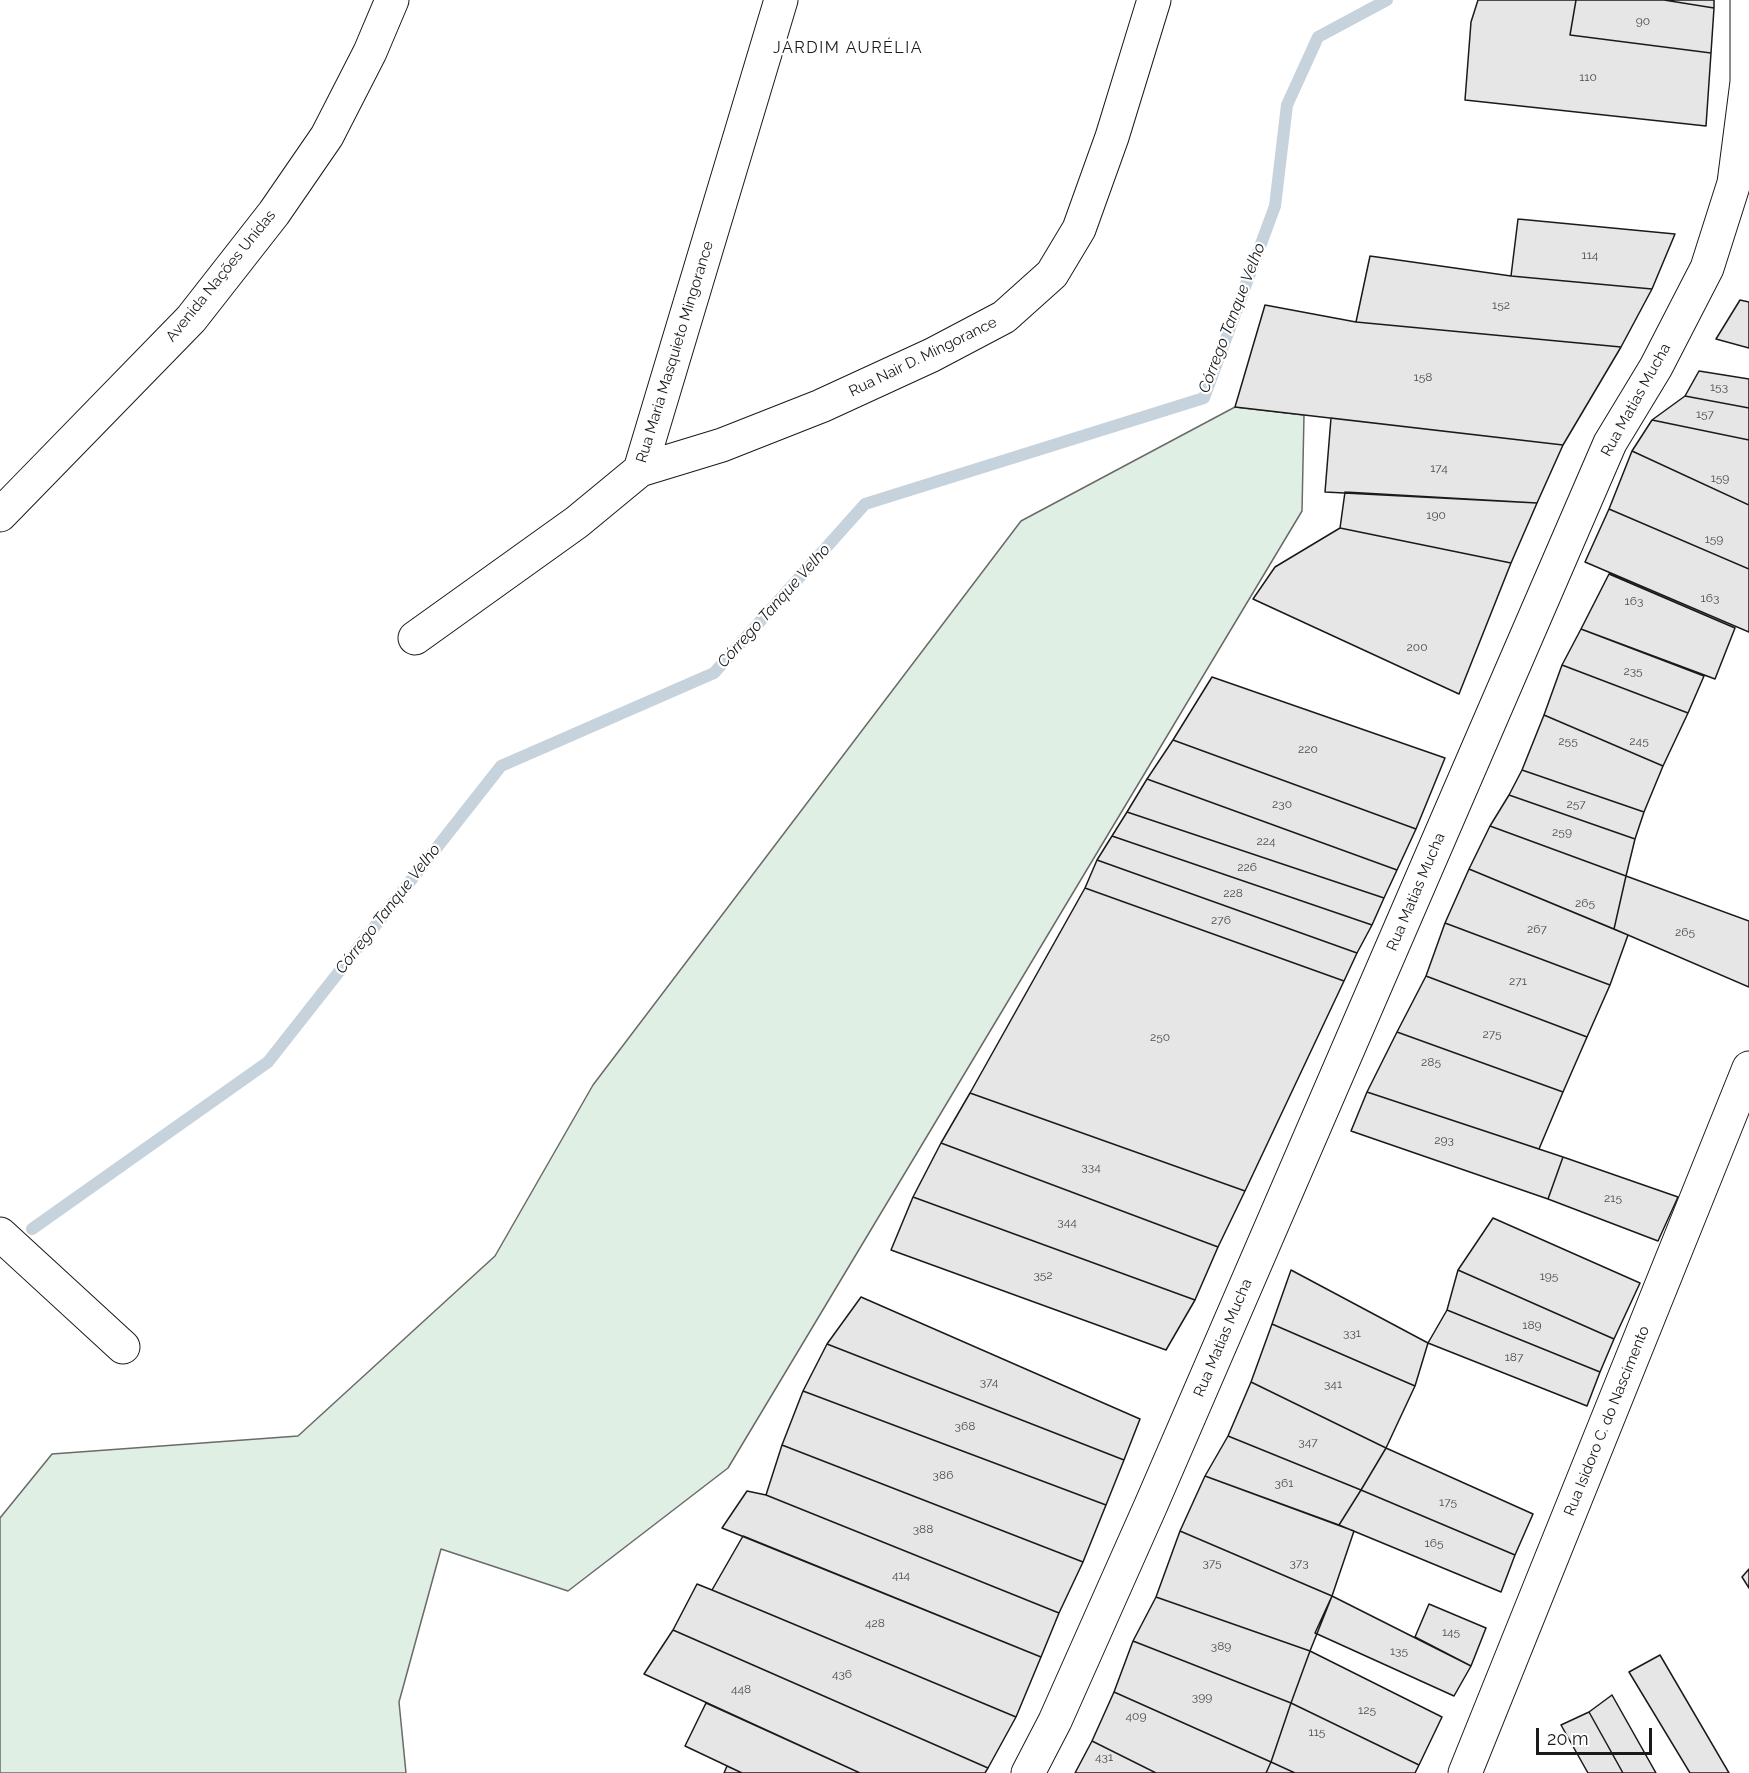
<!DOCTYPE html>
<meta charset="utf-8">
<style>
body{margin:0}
#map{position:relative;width:1749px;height:1773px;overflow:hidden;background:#fff;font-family:Raleway,sans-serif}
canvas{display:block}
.scale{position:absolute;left:1536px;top:1728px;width:116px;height:27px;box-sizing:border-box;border:3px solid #1a1a1a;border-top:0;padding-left:8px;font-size:18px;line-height:21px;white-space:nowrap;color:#1a1a1a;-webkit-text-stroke:4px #fff;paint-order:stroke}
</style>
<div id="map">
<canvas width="1749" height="1773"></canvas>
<div class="scale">20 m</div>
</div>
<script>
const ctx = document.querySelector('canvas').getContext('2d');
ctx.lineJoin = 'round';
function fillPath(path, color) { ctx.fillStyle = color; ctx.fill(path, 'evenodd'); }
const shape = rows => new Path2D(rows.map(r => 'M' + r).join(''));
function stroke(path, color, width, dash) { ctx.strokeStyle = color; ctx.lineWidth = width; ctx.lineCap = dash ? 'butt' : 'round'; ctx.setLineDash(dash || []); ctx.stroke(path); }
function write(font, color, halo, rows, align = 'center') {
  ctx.font = font + ' Raleway,sans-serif'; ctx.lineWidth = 4.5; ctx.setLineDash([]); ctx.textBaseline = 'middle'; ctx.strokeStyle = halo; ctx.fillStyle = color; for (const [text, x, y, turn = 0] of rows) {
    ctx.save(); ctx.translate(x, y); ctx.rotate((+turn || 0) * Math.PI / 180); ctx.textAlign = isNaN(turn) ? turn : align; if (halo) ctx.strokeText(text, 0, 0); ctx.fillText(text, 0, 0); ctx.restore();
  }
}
const green = shape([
 [1235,407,1304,415,1302,511,728,1468,568,1591,441,1549,399,1702,406,1773,0,1773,0,1518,52,1454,298,1436,495,1256,593,1085,1021,521,1235,407]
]);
fillPath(green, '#e0efe3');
stroke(green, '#6a6a6a', 1.5);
stroke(shape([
 [32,1229,268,1062,501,766,714,673,865,504,1204,398,1275,206,1287,105,1318,37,1387,0]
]), '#c6d2dc', 12);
const building = shape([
 [1478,0,1576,0,1570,35,1711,53,1706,126,1465,100,1471,22,1478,0],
 [1576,0,1664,0,1714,8,1711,53,1570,35,1576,0],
 [1664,0,1714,0,1714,8,1664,0],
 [1518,219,1675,234,1652,289,1511,276,1518,219],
 [1370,256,1511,276,1652,289,1621,347,1356,322,1370,256],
 [1740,300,1749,302,1749,348,1716,339,1740,300],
 [1265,305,1356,322,1621,347,1563,445,1235,407,1265,305],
 [1699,371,1749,379,1749,408,1685,396,1699,371],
 [1685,396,1749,408,1749,440,1652,420,1685,396],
 [1331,418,1563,445,1537,503,1325,492,1331,418],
 [1652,420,1749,440,1749,505,1632,451,1652,420],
 [1632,451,1749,505,1749,569,1609,509,1632,451],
 [1345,492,1537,503,1511,563,1340,528,1345,492],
 [1609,509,1749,569,1749,632,1585,562,1609,509],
 [1340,528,1511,563,1459,694,1253,599,1275,567,1340,528],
 [1609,574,1735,628,1715,679,1581,629,1609,574],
 [1581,629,1704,676,1688,713,1562,665,1581,629],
 [1562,665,1688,713,1663,766,1544,715,1562,665],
 [1212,677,1445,758,1416,829,1173,740,1212,677],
 [1544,715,1663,766,1644,812,1522,770,1544,715],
 [1173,740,1416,829,1397,870,1147,779,1173,740],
 [1522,770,1644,812,1635,839,1509,795,1522,770],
 [1147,779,1397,870,1384,898,1127,812,1147,779],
 [1509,795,1635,839,1626,876,1490,826,1509,795],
 [1127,812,1384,898,1372,925,1112,836,1127,812],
 [1490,826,1626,876,1614,929,1469,869,1490,826],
 [1112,836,1372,925,1357,953,1097,860,1112,836],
 [1097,860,1357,953,1344,981,1085,888,1097,860],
 [1469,869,1628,935,1610,985,1445,923,1469,869],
 [1626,876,1749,921,1749,987,1614,929,1626,876],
 [1085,888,1344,981,1245,1191,970,1093,1085,888],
 [1445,923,1610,985,1587,1037,1426,976,1445,923],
 [1426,976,1587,1037,1563,1092,1397,1032,1426,976],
 [1397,1032,1563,1092,1539,1149,1367,1092,1397,1032],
 [1367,1092,1563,1157,1548,1199,1351,1131,1367,1092],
 [970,1093,1245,1191,1218,1247,941,1143,970,1093],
 [941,1143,1218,1247,1195,1300,913,1197,941,1143],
 [1563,1157,1678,1197,1658,1241,1548,1199,1563,1157],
 [913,1197,1195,1300,1166,1350,891,1250,913,1197],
 [1493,1218,1640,1283,1614,1339,1458,1270,1493,1218],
 [1291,1270,1428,1343,1415,1386,1272,1324,1291,1270],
 [1458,1270,1614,1339,1600,1372,1447,1310,1458,1270],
 [861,1297,1140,1419,1124,1460,827,1344,861,1297],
 [1447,1310,1600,1372,1587,1406,1428,1343,1447,1310],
 [1272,1324,1415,1386,1386,1448,1251,1382,1272,1324],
 [827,1344,1124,1460,1106,1505,803,1391,827,1344],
 [1251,1382,1386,1448,1361,1490,1228,1436,1251,1382],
 [803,1391,1106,1505,1083,1562,782,1445,803,1391],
 [1228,1436,1361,1490,1339,1525,1205,1476,1228,1436],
 [782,1445,1083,1562,1059,1613,766,1495,782,1445],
 [1386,1448,1533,1514,1515,1555,1361,1490,1386,1448],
 [1205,1476,1354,1531,1332,1596,1180,1531,1205,1476],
 [1361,1490,1515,1555,1501,1592,1339,1525,1361,1490],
 [747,1491,766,1495,1059,1613,1041,1657,722,1528,747,1491],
 [1180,1531,1332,1596,1310,1651,1156,1597,1180,1531],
 [743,1536,1041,1657,1016,1717,712,1590,743,1536],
 [1749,1569,1749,1588,1742,1577,1749,1569],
 [697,1584,712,1590,1016,1717,988,1768,673,1630,697,1584],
 [1332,1596,1471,1666,1454,1696,1315,1633,1332,1596],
 [1156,1597,1310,1651,1291,1703,1133,1641,1156,1597],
 [1429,1604,1486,1628,1471,1666,1415,1637,1429,1604],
 [673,1630,988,1768,985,1773,860,1773,644,1674,673,1630],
 [1133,1641,1291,1703,1271,1762,1114,1692,1133,1641],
 [1310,1651,1442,1717,1419,1765,1291,1703,1310,1651],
 [1660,1655,1729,1773,1690,1773,1629,1672,1660,1655],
 [1114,1692,1271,1762,1266,1773,1156,1773,1092,1741,1114,1692],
 [1612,1695,1656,1773,1623,1773,1589,1712,1612,1695],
 [706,1703,860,1773,742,1773,685,1746,706,1703],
 [1291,1703,1419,1765,1415,1773,1295,1773,1271,1762,1291,1703],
 [1589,1712,1623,1773,1588,1773,1561,1725,1589,1712],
 [1092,1741,1156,1773,1075,1773,1092,1741],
 [1271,1762,1295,1773,1266,1773,1271,1762],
 [727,1766,742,1773,724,1773,727,1766]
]);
fillPath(building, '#e6e6e6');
stroke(building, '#1a1a1a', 1.5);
const street = shape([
 [640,470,722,445,821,406,932,355,1004,317,1052,274,1079,229,1112,137,1154,0],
 [415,638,577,522,640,470,781,0],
 [0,1234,123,1347],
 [1028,1773,1055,1721,1151,1505,1610,443,1656,367,1707,268,1734,183,1747,82,1747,0],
 [1465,1773,1749,1068]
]);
const secondary = shape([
 [0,515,191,319,274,213,327,136,370,52,392,0]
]);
stroke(street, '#1a1a1a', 35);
stroke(secondary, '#1a1a1a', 35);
stroke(street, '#fff', 33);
stroke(secondary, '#fff', 33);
write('12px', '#4d4d4d', null, [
 ["90",1643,21],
 ["110",1588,77],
 ["114",1590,255],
 ["152",1501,305],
 ["158",1423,377],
 ["153",1719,387],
 ["157",1705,414],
 ["174",1439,468],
 ["159",1720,478],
 ["190",1436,515],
 ["159",1714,539],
 ["163",1710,598],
 ["163",1634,601],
 ["200",1417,647],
 ["235",1633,671],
 ["255",1568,741],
 ["245",1639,741],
 ["220",1308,749],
 ["230",1282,804],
 ["257",1576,804],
 ["259",1562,832],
 ["224",1266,841],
 ["226",1247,867],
 ["228",1233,893],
 ["265",1585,903],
 ["276",1221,920],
 ["267",1537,929],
 ["265",1685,932],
 ["271",1518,981],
 ["275",1492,1034],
 ["250",1160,1037],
 ["285",1431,1062],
 ["293",1444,1140],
 ["334",1091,1167],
 ["215",1613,1198],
 ["344",1067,1222],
 ["352",1043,1275],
 ["195",1549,1276],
 ["189",1532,1325],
 ["331",1352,1333],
 ["187",1514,1357],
 ["374",989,1382],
 ["341",1333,1384],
 ["368",965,1426],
 ["347",1308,1442],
 ["386",943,1475],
 ["361",1284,1483],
 ["175",1448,1502],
 ["388",923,1529],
 ["165",1434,1543],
 ["375",1212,1563],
 ["373",1299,1563],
 ["414",901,1575],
 ["428",875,1623],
 ["145",1451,1632],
 ["389",1221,1646],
 ["135",1399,1651],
 ["436",842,1674],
 ["448",741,1689],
 ["399",1202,1697],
 ["125",1367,1710],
 ["409",1136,1716],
 ["115",1317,1732],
 ["431",1104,1757]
]);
write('15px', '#1a1a1a', '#fff', [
 ["Avenida Nações Unidas",221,276,-51],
 ["Rua Maria Masquieto Mingorance",675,352,-73],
 ["Rua Nair D. Mingorance",923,357,-26],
 ["Rua Matias Mucha",1636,400,-61],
 ["Rua Matias Mucha",1416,892,-67],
 ["Rua Matias Mucha",1223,1338,-67],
 ["Rua Isidoro C. do Nascimento",1607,1421,-68]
]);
ctx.letterSpacing = '1.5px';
write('16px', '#1a1a1a', '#fff', [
 ["JARDIM AURÉLIA",848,48]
]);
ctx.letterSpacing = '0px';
write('italic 16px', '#1a1a1a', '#fff', [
 ["Córrego Tanque Velho",1232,318,-69],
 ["Córrego Tanque Velho",774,606,-48],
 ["Córrego Tanque Velho",388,909,-52]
]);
</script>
